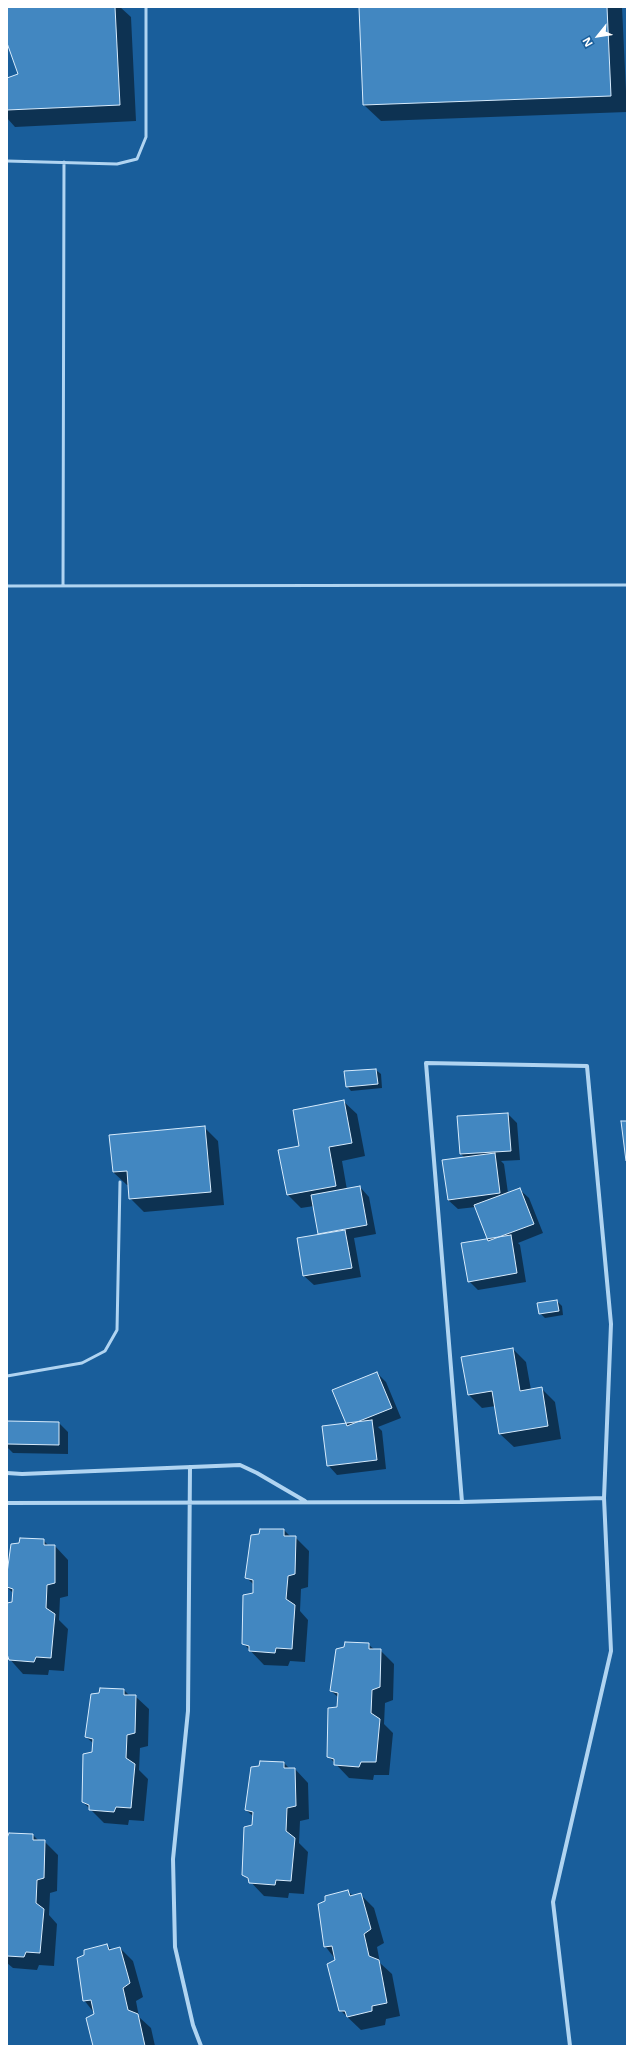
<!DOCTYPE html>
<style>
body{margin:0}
#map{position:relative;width:634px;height:2053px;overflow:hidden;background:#195e9b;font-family:"Open Sans",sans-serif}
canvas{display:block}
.frame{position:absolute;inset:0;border:8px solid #fff;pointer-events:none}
.north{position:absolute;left:578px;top:16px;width:40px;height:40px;-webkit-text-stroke:3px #195e9b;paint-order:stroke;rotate:240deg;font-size:11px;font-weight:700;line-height:16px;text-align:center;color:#fff}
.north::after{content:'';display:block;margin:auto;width:14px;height:18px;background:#fff;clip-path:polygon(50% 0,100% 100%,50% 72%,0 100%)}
</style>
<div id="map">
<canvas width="634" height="2053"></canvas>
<div class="frame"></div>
<div class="north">N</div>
</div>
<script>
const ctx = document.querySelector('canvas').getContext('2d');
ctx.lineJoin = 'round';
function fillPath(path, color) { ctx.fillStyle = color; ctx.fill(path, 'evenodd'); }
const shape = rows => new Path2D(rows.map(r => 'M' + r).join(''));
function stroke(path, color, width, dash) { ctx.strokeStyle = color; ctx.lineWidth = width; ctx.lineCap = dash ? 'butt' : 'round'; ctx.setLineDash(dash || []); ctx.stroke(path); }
fillPath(shape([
 [7,7,120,7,131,17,136,121,15,127,7,118,7,79,19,75,7,40],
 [360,7,622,7,627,112,381,121,364,105],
 [376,1070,381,1074,382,1088,351,1091,347,1086],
 [343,1101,357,1114,365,1156,342,1161,347,1190,360,1187,369,1197,376,1234,354,1238,361,1277,314,1285,304,1276,298,1239,319,1235,314,1206,301,1208,288,1195,301,1147],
 [508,1114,517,1123,520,1160,501,1161,504,1164,508,1193,519,1189,529,1198,543,1233,518,1243,520,1245,526,1282,478,1290,469,1281,488,1239,476,1207,458,1209,448,1200,465,1158,461,1154],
 [204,1127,218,1141,224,1205,144,1212,130,1198,129,1185,127,1185,113,1172,110,1135],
 [557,1301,562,1306,563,1315,545,1318,540,1313],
 [513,1349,526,1362,531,1390,541,1388,555,1402,561,1439,514,1447,500,1434,496,1406,482,1408,469,1395,463,1357],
 [377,1373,386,1382,401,1418,378,1427,382,1431,386,1469,337,1475,328,1465,347,1424],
 [7,1422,59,1423,68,1432,68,1454,13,1453,7,1447],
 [284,1530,291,1537,295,1537,309,1551,308,1587,301,1589,300,1611,308,1620,305,1662,290,1661,288,1666,264,1665,243,1643,254,1594,254,1585,247,1578],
 [43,1540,49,1546,55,1546,68,1560,68,1596,60,1598,59,1620,68,1629,64,1671,49,1670,48,1675,23,1674,7,1656,7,1604,13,1603,14,1594,7,1587,7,1581],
 [368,1644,375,1650,380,1650,394,1664,393,1700,385,1703,384,1724,393,1733,389,1775,374,1775,373,1780,349,1778,328,1756,338,1707,339,1698,331,1691],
 [124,1690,130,1696,135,1696,149,1709,148,1746,140,1748,139,1770,148,1779,144,1821,129,1820,128,1825,104,1823,83,1802,93,1753,94,1744,86,1737],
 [284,1763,290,1769,295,1769,308,1783,309,1819,300,1821,299,1843,308,1852,304,1894,289,1893,288,1898,264,1896,244,1875,253,1826,254,1817,246,1810],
 [33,1835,39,1841,44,1841,58,1855,57,1891,50,1893,49,1915,57,1924,54,1966,39,1965,37,1970,13,1968,7,1963,7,1839],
 [348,1891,353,1896,360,1894,374,1908,384,1943,377,1947,380,1963,392,1974,400,2016,386,2019,385,2025,361,2030,340,2010,336,1960,325,1946],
 [107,1945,112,1950,120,1948,133,1961,143,1997,136,2001,139,2017,151,2028,155,2046,94,2046,95,2014,84,2000]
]), '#0007');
const building = shape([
 [7,7,115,7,120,105,7,110,7,78,18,74,7,43,7,7],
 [359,7,607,7,611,96,363,105,359,7],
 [376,1069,378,1084,346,1087,344,1071,376,1069],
 [344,1100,352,1143,329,1147,336,1186,287,1195,278,1150,299,1146,293,1110,344,1100],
 [508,1113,511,1151,460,1154,457,1116,508,1113],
 [621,1121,627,1121,627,1161,626,1161,621,1121],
 [205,1126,211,1192,129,1199,127,1171,113,1172,109,1135,205,1126],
 [495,1153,500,1193,448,1200,442,1160,495,1153],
 [360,1186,367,1225,318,1234,311,1195,360,1186],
 [520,1188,534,1224,488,1241,474,1205,520,1188],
 [345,1230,352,1268,303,1276,297,1238,345,1230],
 [511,1235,517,1273,468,1282,461,1243,511,1235],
 [557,1300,559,1311,539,1314,537,1303,557,1300],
 [513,1348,520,1391,542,1387,548,1426,499,1434,492,1391,468,1395,461,1357,513,1348],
 [377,1372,392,1408,347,1426,332,1390,377,1372],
 [372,1420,377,1460,327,1466,322,1426,372,1420],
 [7,1421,59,1422,59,1445,7,1444,7,1421],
 [260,1529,284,1529,284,1536,296,1536,295,1574,288,1576,286,1599,295,1605,292,1649,276,1648,275,1653,249,1651,249,1646,242,1644,243,1595,253,1593,253,1580,245,1578,251,1535,259,1534,260,1529],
 [20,1538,44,1539,44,1545,55,1545,55,1583,47,1585,46,1608,55,1614,51,1658,36,1657,34,1662,9,1660,7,1654,7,1603,12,1602,13,1589,7,1587,7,1573,11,1544,19,1543,20,1538],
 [345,1642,369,1643,369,1649,381,1649,380,1687,372,1690,371,1713,380,1719,376,1762,361,1762,359,1767,334,1765,334,1759,327,1757,328,1708,337,1707,338,1693,330,1691,336,1649,344,1647,345,1642],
 [100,1688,124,1689,124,1695,136,1695,135,1733,127,1735,126,1758,135,1764,131,1808,116,1807,114,1812,89,1810,89,1805,82,1802,83,1754,92,1752,93,1739,85,1737,91,1694,99,1693,100,1688],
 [260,1761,284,1762,284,1768,295,1768,296,1806,287,1808,286,1831,295,1838,291,1881,276,1880,275,1885,249,1883,248,1878,242,1875,244,1827,252,1825,253,1812,245,1810,251,1767,259,1766,260,1761],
 [9,1833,33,1834,33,1840,45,1840,44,1878,37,1880,36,1903,44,1909,40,1953,26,1952,24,1957,7,1956,7,1838,9,1833],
 [348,1890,350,1896,361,1893,371,1929,364,1934,369,1956,379,1960,387,2003,372,2006,372,2011,347,2017,345,2011,339,2011,327,1964,335,1960,332,1946,324,1947,318,1904,325,1901,325,1896,348,1890],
 [107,1944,109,1950,120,1947,130,1983,123,1988,128,2010,138,2014,145,2046,93,2046,86,2018,94,2014,91,2000,83,2001,77,1958,84,1955,84,1950,107,1944]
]);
fillPath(building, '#4287c1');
stroke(building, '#d7ebfc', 1);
stroke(shape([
 [7,161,117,164,137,159,146,137,146,7],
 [7,586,627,585],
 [63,586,64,162],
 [7,1376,82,1363,105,1351,117,1330,120,1182]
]), '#b0d4f1', 3);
stroke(shape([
 [190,1467,188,1711,173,1859,175,1947,193,2025,201,2046],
 [7,1473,22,1474,240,1465,257,1473,305,1501],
 [462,1502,426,1063,587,1066,611,1324,604,1498,611,1651,553,1902,570,2046],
 [7,1503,462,1502,604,1498]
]), '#b0d4f1', 4);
</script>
